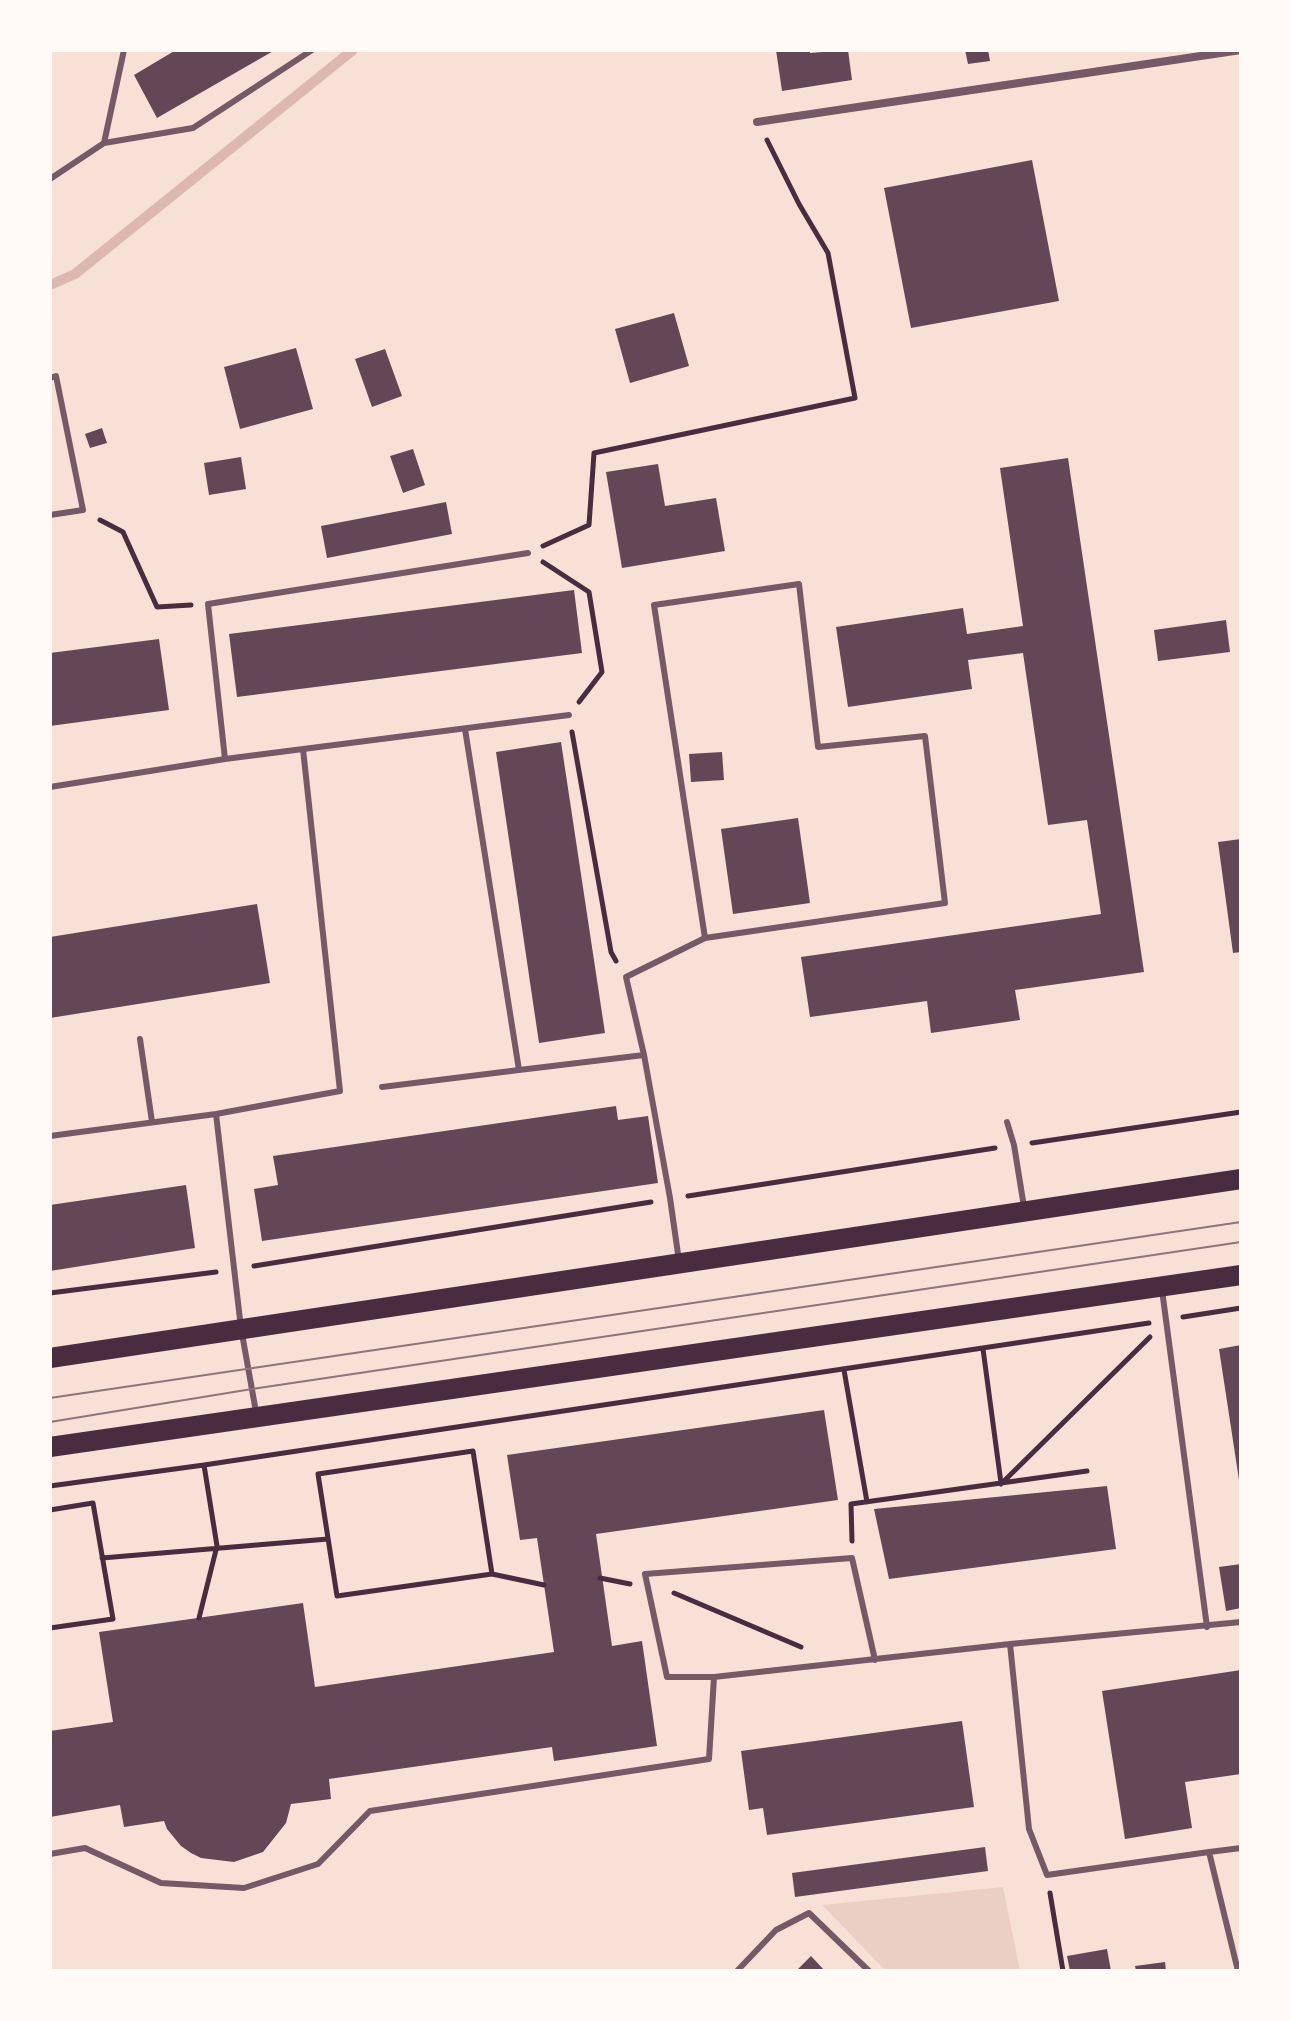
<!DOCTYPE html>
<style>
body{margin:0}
#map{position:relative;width:1291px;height:2021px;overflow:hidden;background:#f7e1d7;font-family:Ubuntu,sans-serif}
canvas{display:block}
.frame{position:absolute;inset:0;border:52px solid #fffaf5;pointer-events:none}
</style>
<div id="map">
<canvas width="1291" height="2021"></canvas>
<div class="frame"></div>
</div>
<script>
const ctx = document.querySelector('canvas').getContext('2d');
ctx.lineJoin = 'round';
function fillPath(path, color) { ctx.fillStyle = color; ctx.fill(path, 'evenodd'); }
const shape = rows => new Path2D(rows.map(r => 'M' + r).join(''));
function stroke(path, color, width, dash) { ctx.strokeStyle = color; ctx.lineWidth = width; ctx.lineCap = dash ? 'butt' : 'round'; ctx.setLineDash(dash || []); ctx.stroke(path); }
fillPath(shape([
 [1003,1887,1020,1971,886,1971,822,1905]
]), '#ebcfc5');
stroke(shape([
 [50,285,75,274,353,50]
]), '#dcb8b0', 10);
fillPath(shape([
 [176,50,275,50,157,118,134,75],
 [776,50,810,50,810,53,848,50,852,80,782,91],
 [965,50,988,50,990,61,968,64],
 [1032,160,1059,301,911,328,884,188],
 [674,313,689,366,630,383,615,329],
 [296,348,313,409,240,429,224,367],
 [385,349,402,396,372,407,355,359],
 [102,428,107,443,90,448,85,434],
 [413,449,425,485,403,493,390,456],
 [241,457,246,489,209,495,204,463],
 [1068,458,1144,972,1015,990,1020,1020,931,1033,927,1001,810,1017,801,957,1101,914,1087,820,1048,825,1023,653,968,660,972,689,848,707,836,627,963,608,967,634,1023,626,1000,468],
 [658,464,665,506,716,498,725,551,622,568,606,472],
 [446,502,452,534,327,558,321,526],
 [574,590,582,653,237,697,229,634],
 [1226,620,1230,652,1158,661,1154,630],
 [159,639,169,710,50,726,50,653],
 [561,742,605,1033,539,1043,496,752],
 [722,752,724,780,691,782,689,754],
 [798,818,810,903,733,914,721,829],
 [1241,839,1241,952,1233,953,1218,842],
 [257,904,270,983,50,1018,50,937],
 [616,1106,618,1120,648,1116,658,1183,262,1241,254,1189,278,1185,273,1156],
 [186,1185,195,1248,50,1271,50,1205],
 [1241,1345,1241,1479,1239,1480,1219,1349],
 [824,1410,838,1500,596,1534,612,1646,642,1641,657,1746,554,1761,552,1747,329,1779,331,1799,291,1804,286,1823,263,1852,234,1862,201,1858,191,1853,181,1846,167,1829,164,1821,124,1827,120,1805,50,1817,50,1731,113,1722,99,1632,303,1603,315,1687,554,1652,537,1538,520,1540,507,1455],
 [1107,1486,1116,1549,889,1579,874,1509],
 [1241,1564,1241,1608,1226,1611,1219,1567],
 [1241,1670,1241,1774,1185,1782,1192,1828,1125,1839,1102,1691],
 [962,1721,974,1807,767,1835,763,1808,749,1810,741,1751],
 [985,1847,988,1871,795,1897,792,1873],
 [1107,1949,1111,1971,1070,1971,1067,1956],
 [811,1956,825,1971,796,1971],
 [1165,1962,1166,1971,1136,1971,1135,1966]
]), '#644757');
stroke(shape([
 [100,520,123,532,157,607,191,605],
 [543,546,589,525,594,453,855,398,828,253,799,204,767,140],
 [543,562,589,592,602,672,579,702],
 [572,732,611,952,616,961],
 [1032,1143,1241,1112],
 [688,1196,995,1148],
 [254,1266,651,1202],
 [50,1293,216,1272],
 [1183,1317,1241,1308],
 [983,1349,1001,1483],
 [844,1370,867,1502],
 [1001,1484,1150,1337],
 [50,1486,204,1465,1149,1323],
 [50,1510,93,1503,113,1619,50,1628],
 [852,1541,851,1504,1087,1471],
 [102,1558,328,1539],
 [492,1574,473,1451,318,1474,337,1596,492,1574,544,1585],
 [600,1578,630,1584],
 [674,1593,801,1647],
 [199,1618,217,1546,204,1465],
 [1050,1893,1063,1971]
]), '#4a2c40', 5);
stroke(shape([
 [104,143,193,128,312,50],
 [50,179,104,143,124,50],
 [50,378,56,376,83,510,50,515],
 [465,729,519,1070,644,1055,670,1198,679,1261],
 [225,759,208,604,528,553],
 [50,787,225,759,569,715],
 [140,1039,152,1122],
 [644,1055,626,977,705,938,654,605,799,584,818,747,925,736,945,903,705,938],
 [382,1087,519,1070],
 [216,1114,241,1328,256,1412],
 [1007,1122,1014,1145,1024,1207],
 [50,1136,216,1114,340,1091,303,749],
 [1162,1290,1207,1627],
 [1010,1644,1029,1829,1047,1875,1209,1852],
 [714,1677,667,1677,645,1574,852,1558,875,1660],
 [50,1854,85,1848,161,1883,244,1888,318,1864,370,1811,709,1759,714,1677,1010,1644,1241,1622],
 [737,1971,776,1930,809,1913,869,1971],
 [1238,1971,1209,1852,1241,1848]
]), '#755966', 6);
stroke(shape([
 [757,122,1241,50]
]), '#755966', 8);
stroke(shape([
 [50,1358,1241,1179],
 [50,1447,1241,1275]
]), '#4a2c40', 20);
stroke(shape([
 [50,1398,1241,1222],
 [50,1422,252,1389,1241,1242]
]), '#8f747c', 2);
</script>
